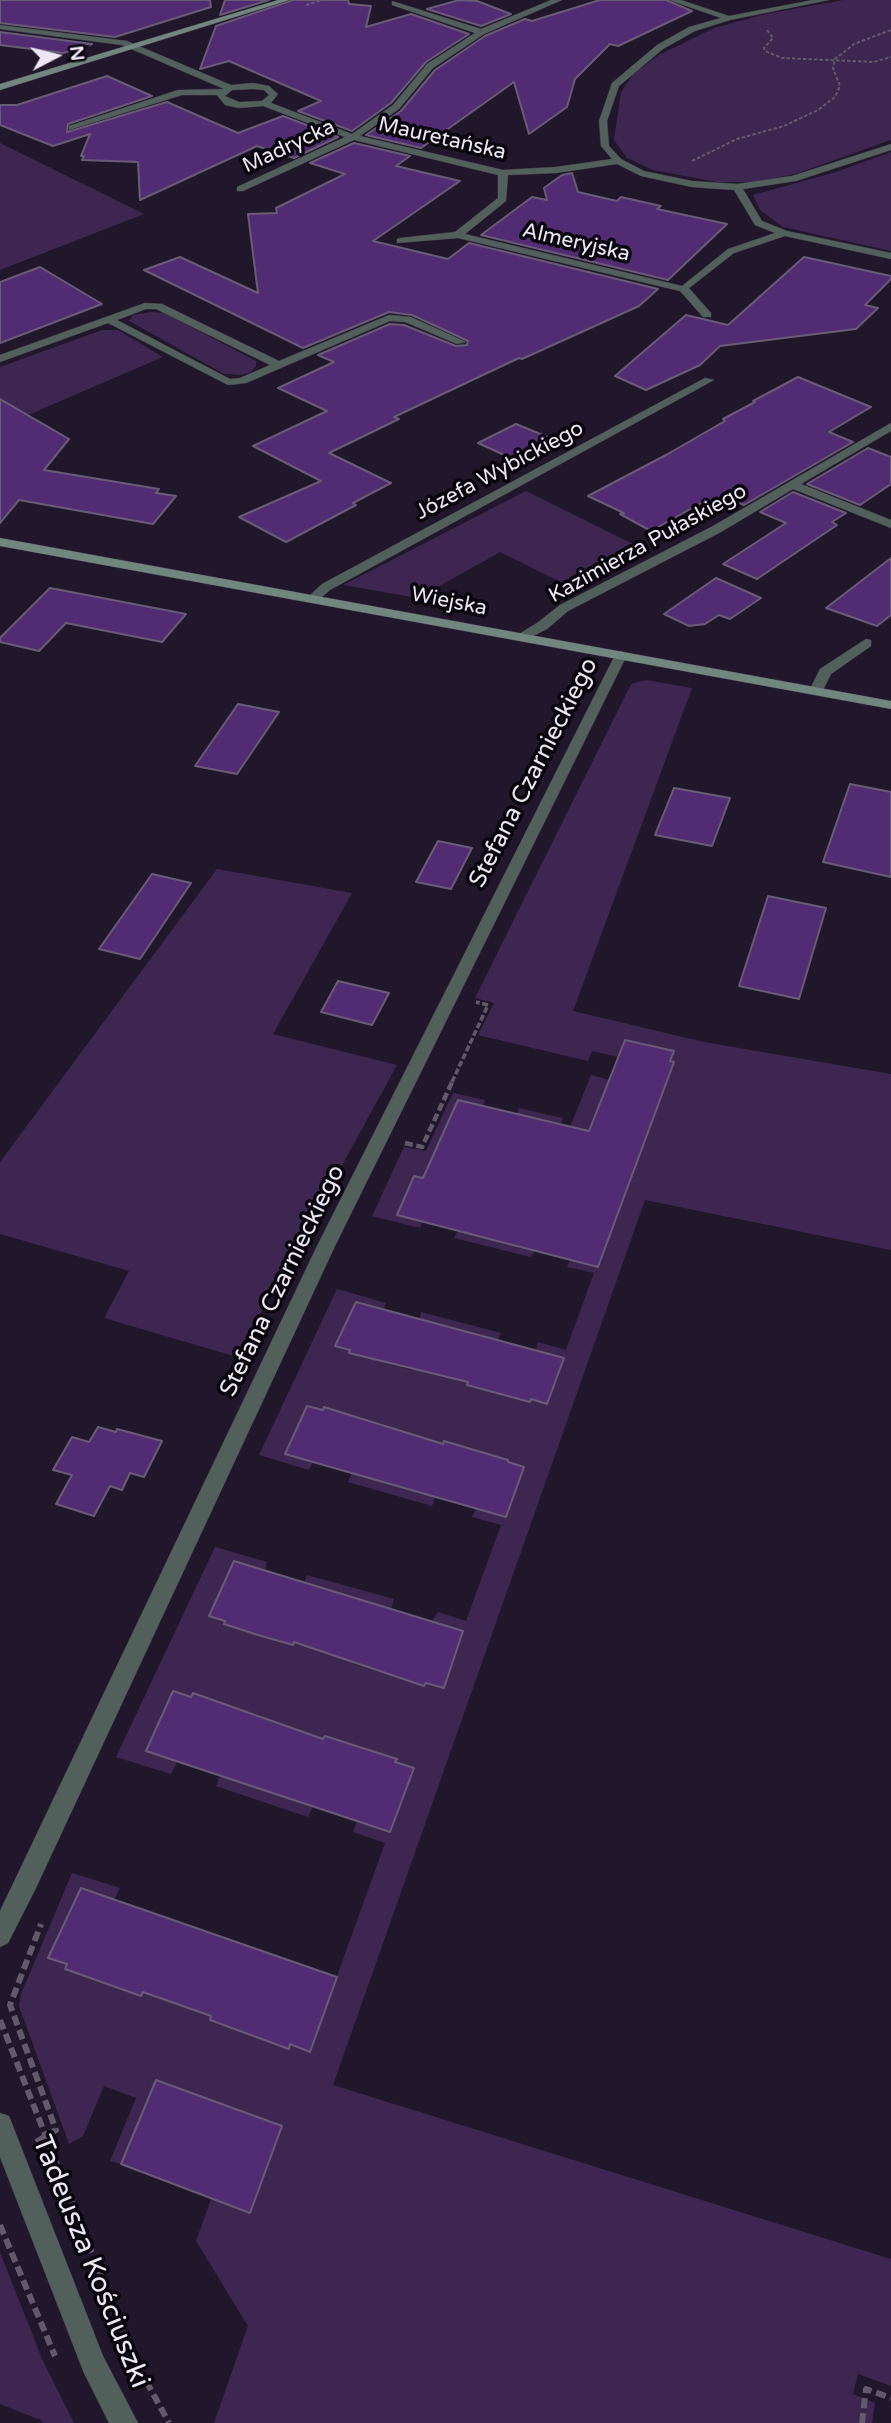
<!DOCTYPE html>
<meta charset="utf-8">
<style>
body{margin:0}
#map{position:relative;width:891px;height:2423px;overflow:hidden;background:#21172b;font-family:"Varela Round",sans-serif}
canvas{display:block}
.north{position:absolute;left:21px;top:21px;width:70px;height:70px;-webkit-text-stroke:5px #08050d;paint-order:stroke;rotate:83deg;font-size:19px;font-weight:700;line-height:28px;text-align:center;color:#ede7f5}
.north::after{content:'';display:block;margin:auto;width:24px;height:32px;background:#ede7f5;clip-path:polygon(50% 0,100% 100%,50% 72%,0 100%)}
</style>
<div id="map">
<canvas width="891" height="2423"></canvas>
<div class="north">N</div>
</div>
<script>
const ctx = document.querySelector('canvas').getContext('2d');
ctx.lineJoin = 'round';
function fillPath(path, color) { ctx.fillStyle = color; ctx.fill(path, 'evenodd'); }
const shape = rows => new Path2D(rows.map(r => 'M' + r).join(''));
function stroke(path, color, width, dash) { ctx.strokeStyle = color; ctx.lineWidth = width; ctx.lineCap = dash ? 'butt' : 'round'; ctx.setLineDash(dash || []); ctx.stroke(path); }
function write(font, color, halo, rows, align = 'center') {
  ctx.font = font + ' "Varela Round",sans-serif'; ctx.lineWidth = 7; ctx.setLineDash([]); ctx.textBaseline = 'middle'; ctx.strokeStyle = halo; ctx.fillStyle = color; for (const [text, x, y, turn = 0] of rows) {
    ctx.save(); ctx.translate(x, y); ctx.rotate((+turn || 0) * Math.PI / 180); ctx.textAlign = isNaN(turn) ? turn : align; if (halo) ctx.strokeText(text, 0, 0); ctx.fillText(text, 0, 0); ctx.restore();
  }
}
fillPath(shape([
 [843,0,891,0,891,140,795,174,756,182,717,182,653,170,627,158,614,140,621,92,633,74,659,55,714,28,766,14],
 [0,143,144,214,0,270],
 [891,152,891,251,783,227,760,210,753,195,836,172],
 [151,312,165,313,256,361,256,366,251,372,242,375,224,374,129,321,133,315],
 [102,330,118,330,163,357,28,415,0,399,0,367],
 [526,491,645,550,571,587,500,552,418,598,343,585],
 [646,680,692,688,573,1011,704,1042,891,1074,891,1250,645,1200,333,2085,891,2259,891,2386,858,2374,853,2394,875,2403,872,2423,214,2423,248,2326,196,2241,211,2199,250,2213,282,2126,156,2080,121,2164,110,2161,136,2098,104,2086,83,2136,69,2144,19,2006,21,1994,72,1873,120,1888,114,1900,49,1958,163,1998,193,1927,222,1937,192,2009,211,2016,210,2021,288,2049,290,2044,310,2051,385,1843,353,1832,357,1821,396,1759,325,1736,323,1739,306,1734,280,1796,313,1807,308,1817,216,1786,220,1776,252,1786,262,1716,193,1693,191,1697,174,1691,146,1751,177,1762,171,1774,116,1757,215,1547,267,1562,265,1570,234,1561,209,1616,225,1621,225,1624,292,1645,294,1642,311,1647,334,1592,304,1583,307,1575,394,1599,391,1609,360,1600,354,1664,424,1686,426,1683,444,1688,463,1631,432,1621,438,1612,466,1621,501,1525,472,1517,476,1509,506,1517,508,1459,443,1441,407,1488,435,1497,432,1506,348,1482,352,1473,381,1481,387,1425,324,1408,323,1410,307,1406,285,1453,313,1462,309,1470,259,1455,337,1289,386,1303,383,1310,356,1303,336,1346,350,1350,350,1353,411,1370,421,1312,501,1333,498,1340,452,1378,468,1382,467,1385,530,1402,531,1399,547,1403,564,1358,536,1350,538,1342,566,1350,594,1273,567,1267,570,1260,508,1243,534,1251,531,1257,454,1238,458,1231,484,1237,429,1180,415,1176,397,1215,422,1222,420,1228,372,1216,404,1147,426,1151,453,1093,485,1100,483,1106,458,1100,517,1114,519,1108,563,1118,553,1150,579,1156,596,1113,589,1132,570,1127,591,1075,609,1080,602,1098,673,1062,670,1061,674,1051,625,1040,618,1057,592,1051,588,1061,478,1035,494,1003,475,998,631,684],
 [217,869,352,893,273,1034,397,1065,237,1357,104,1318,129,1271,0,1234,0,1162],
 [0,2252,42,2359,74,2423,42,2423,43,2421,0,2404]
]), '#3d2751');
const building = shape([
 [0,0,210,0,211,7,115,37,0,23,0,0],
 [225,0,269,0,220,15,225,0],
 [293,0,348,0,349,4,371,6,366,27,411,14,469,34,426,62,391,103,352,131,298,111,321,101,229,61,200,69,216,26,293,0],
 [459,0,477,1,511,14,481,26,427,9,459,0],
 [600,0,666,0,692,11,618,46,610,44,575,79,567,107,529,134,514,82,421,148,366,135,401,111,435,70,485,36,525,19,532,21,600,0],
 [0,32,92,44,63,53,0,45,0,32],
 [107,76,152,96,68,124,67,132,167,102,238,133,283,116,338,137,294,158,257,146,140,200,138,162,82,160,84,156,81,156,90,134,53,146,0,125,0,105,17,105,107,76],
 [354,143,410,156,396,166,460,181,373,241,448,259,469,243,658,289,639,306,522,359,519,358,394,417,399,419,329,453,391,483,353,503,356,505,286,542,239,517,321,481,253,446,327,411,278,388,334,362,318,355,390,324,404,325,456,346,467,345,468,341,412,315,389,312,303,348,144,270,180,257,258,293,248,214,277,213,276,208,345,174,310,163,354,143],
 [572,173,578,192,617,201,621,197,661,206,657,209,727,224,668,280,481,235,532,197,547,200,544,188,562,175,572,173],
 [804,257,891,276,891,279,865,305,878,308,856,329,720,346,700,365,646,390,615,376,686,315,728,325,804,257],
 [40,267,102,304,0,343,0,282,40,267],
 [798,377,871,407,829,432,853,442,744,505,724,496,708,504,703,502,651,531,620,514,624,513,588,496,666,455,725,421,723,419,755,402,753,401,798,377],
 [0,399,69,439,44,470,159,489,156,493,176,496,153,524,19,500,0,523,0,399],
 [516,424,555,440,513,459,478,443,516,424],
 [868,448,891,457,891,484,860,505,807,484,868,448],
 [793,492,846,513,832,522,837,525,757,579,723,564,786,523,760,512,793,492],
 [891,558,891,615,877,626,826,608,891,558],
 [716,578,761,598,730,619,719,615,705,624,689,626,664,614,716,578],
 [50,588,165,610,186,614,162,642,66,623,39,651,0,642,0,638,50,588],
 [238,704,279,712,237,774,195,766,238,704],
 [850,784,891,792,891,877,823,862,850,784],
 [674,788,730,798,712,846,655,835,674,788],
 [438,841,472,848,451,889,416,882,438,841],
 [152,874,191,883,140,959,99,949,152,874],
 [768,896,826,908,799,999,739,986,768,896],
 [338,981,389,993,372,1025,321,1012,338,981],
 [625,1040,674,1051,670,1061,674,1062,598,1267,397,1215,414,1176,423,1178,458,1100,589,1131,625,1040],
 [356,1302,564,1358,547,1404,531,1399,530,1402,467,1385,468,1382,349,1353,350,1350,335,1346,356,1302],
 [307,1406,323,1410,324,1407,443,1444,444,1441,508,1460,508,1462,524,1467,506,1517,285,1454,307,1406],
 [98,1427,116,1432,117,1429,162,1441,144,1477,130,1473,122,1490,110,1486,94,1516,56,1504,72,1475,53,1470,72,1437,89,1442,98,1427],
 [234,1561,463,1631,444,1688,426,1683,424,1686,294,1642,293,1645,258,1635,224,1624,225,1621,209,1616,234,1561],
 [173,1691,191,1697,193,1693,323,1739,325,1736,397,1759,395,1762,414,1768,390,1832,146,1751,173,1691],
 [81,1888,337,1977,310,2052,290,2044,289,2049,210,2020,211,2016,143,1992,141,1996,65,1969,67,1964,48,1958,81,1888],
 [156,2080,282,2126,250,2213,121,2164,156,2080]
]);
fillPath(building, '#522c73');
stroke(building, '#685c75', 2);
const lane = shape([
 [680,287,688,287,711,313,711,317,703,317,680,291,680,287]
]);
const street = shape([
 [551,0,562,0,484,34,433,68,399,109,360,136,503,170,556,167,612,159,601,146,599,121,612,83,657,45,689,27,721,18,669,0,681,0,729,16,813,0,829,0,730,20,695,31,663,49,619,86,607,121,609,146,621,159,644,171,692,181,737,184,792,176,891,144,891,150,796,181,743,189,762,221,787,231,891,253,891,259,785,236,734,253,684,292,458,238,397,243,397,239,400,238,455,232,498,198,498,175,354,140,243,191,237,191,237,187,345,137,263,106,239,108,225,105,217,95,182,95,69,130,69,126,178,90,224,89,122,45,0,29,0,25,127,41,231,85,253,83,269,86,278,94,271,103,352,134,393,105,427,64,475,33,392,5,392,1,481,29,551,0],
 [253,89,264,90,269,95,262,101,239,102,225,96,232,90,253,89],
 [617,164,641,176,692,187,734,190,755,225,775,233,728,249,682,286,465,234,506,201,508,175,556,173,617,164],
 [145,303,162,304,279,361,389,315,411,317,466,342,457,344,405,322,390,321,246,383,228,385,108,323,0,362,0,355,145,303],
 [146,309,156,309,270,365,240,378,230,379,117,320,146,309],
 [705,378,714,380,330,590,317,601,309,601,307,598,322,584,705,378],
 [891,423,891,431,801,484,891,520,891,528,793,489,721,532,568,611,547,629,525,640,515,640,514,637,537,623,560,605,713,526,891,423],
 [866,639,871,640,871,646,831,674,821,694,811,694,809,691,820,669,866,639],
 [621,651,627,655,335,1246,35,1890,8,1943,0,1947,0,1911,317,1246,615,655,621,651],
 [0,2113,9,2116,103,2356,138,2423,109,2423,84,2373,0,2157,0,2113]
]);
const secondary = shape([
 [278,0,290,0,0,90,0,84,278,0],
 [0,538,891,701,891,709,0,546,0,538]
]);
stroke(lane, '#3e3447', 1);
stroke(street, '#3e3447', 1);
stroke(secondary, '#3e3447', 1);
stroke(shape([
 [306,5,323,0],
 [767,30,773,38,764,48,765,51,782,58,874,62,891,57],
 [692,161,737,139,784,126,818,110,835,97,840,86,833,68,835,59,854,44,891,30]
]), '#62596b', 2, [3.5, 2]);
stroke(shape([
 [452,1082,488,1005,476,1002]
]), '#62596b', 3.5, [6, 2.5]);
stroke(shape([
 [405,1143,422,1147,453,1080]
]), '#62596b', 4.5, [8, 3.5]);
stroke(shape([
 [0,2020,132,2355,169,2423],
 [36,2142,56,2130,10,2005,41,1924],
 [0,2225,55,2356],
 [862,2423,866,2389,891,2398]
]), '#62596b', 6, [10, 5]);
fillPath(lane, '#52605b');
fillPath(street, '#52605b');
fillPath(secondary, '#71867f');
write('21px', '#ede7f5', '#08050d', [
 ["Mauretańska",442,139,13],
 ["Madrycka",289,147,-25],
 ["Almeryjska",576,243,13],
 ["Józefa Wybickiego",500,471,-28],
 ["Kazimierza Pułaskiego",648,544,-29],
 ["Wiejska",449,602,11]
]);
write('24px', '#ede7f5', '#08050d', [
 ["Stefana Czarnieckiego",534,773,-63],
 ["Stefana Czarnieckiego",283,1281,-64]
]);
write('28px', '#ede7f5', '#08050d', [
 ["Tadeusza Kościuszki",90,2262,68]
]);
</script>
